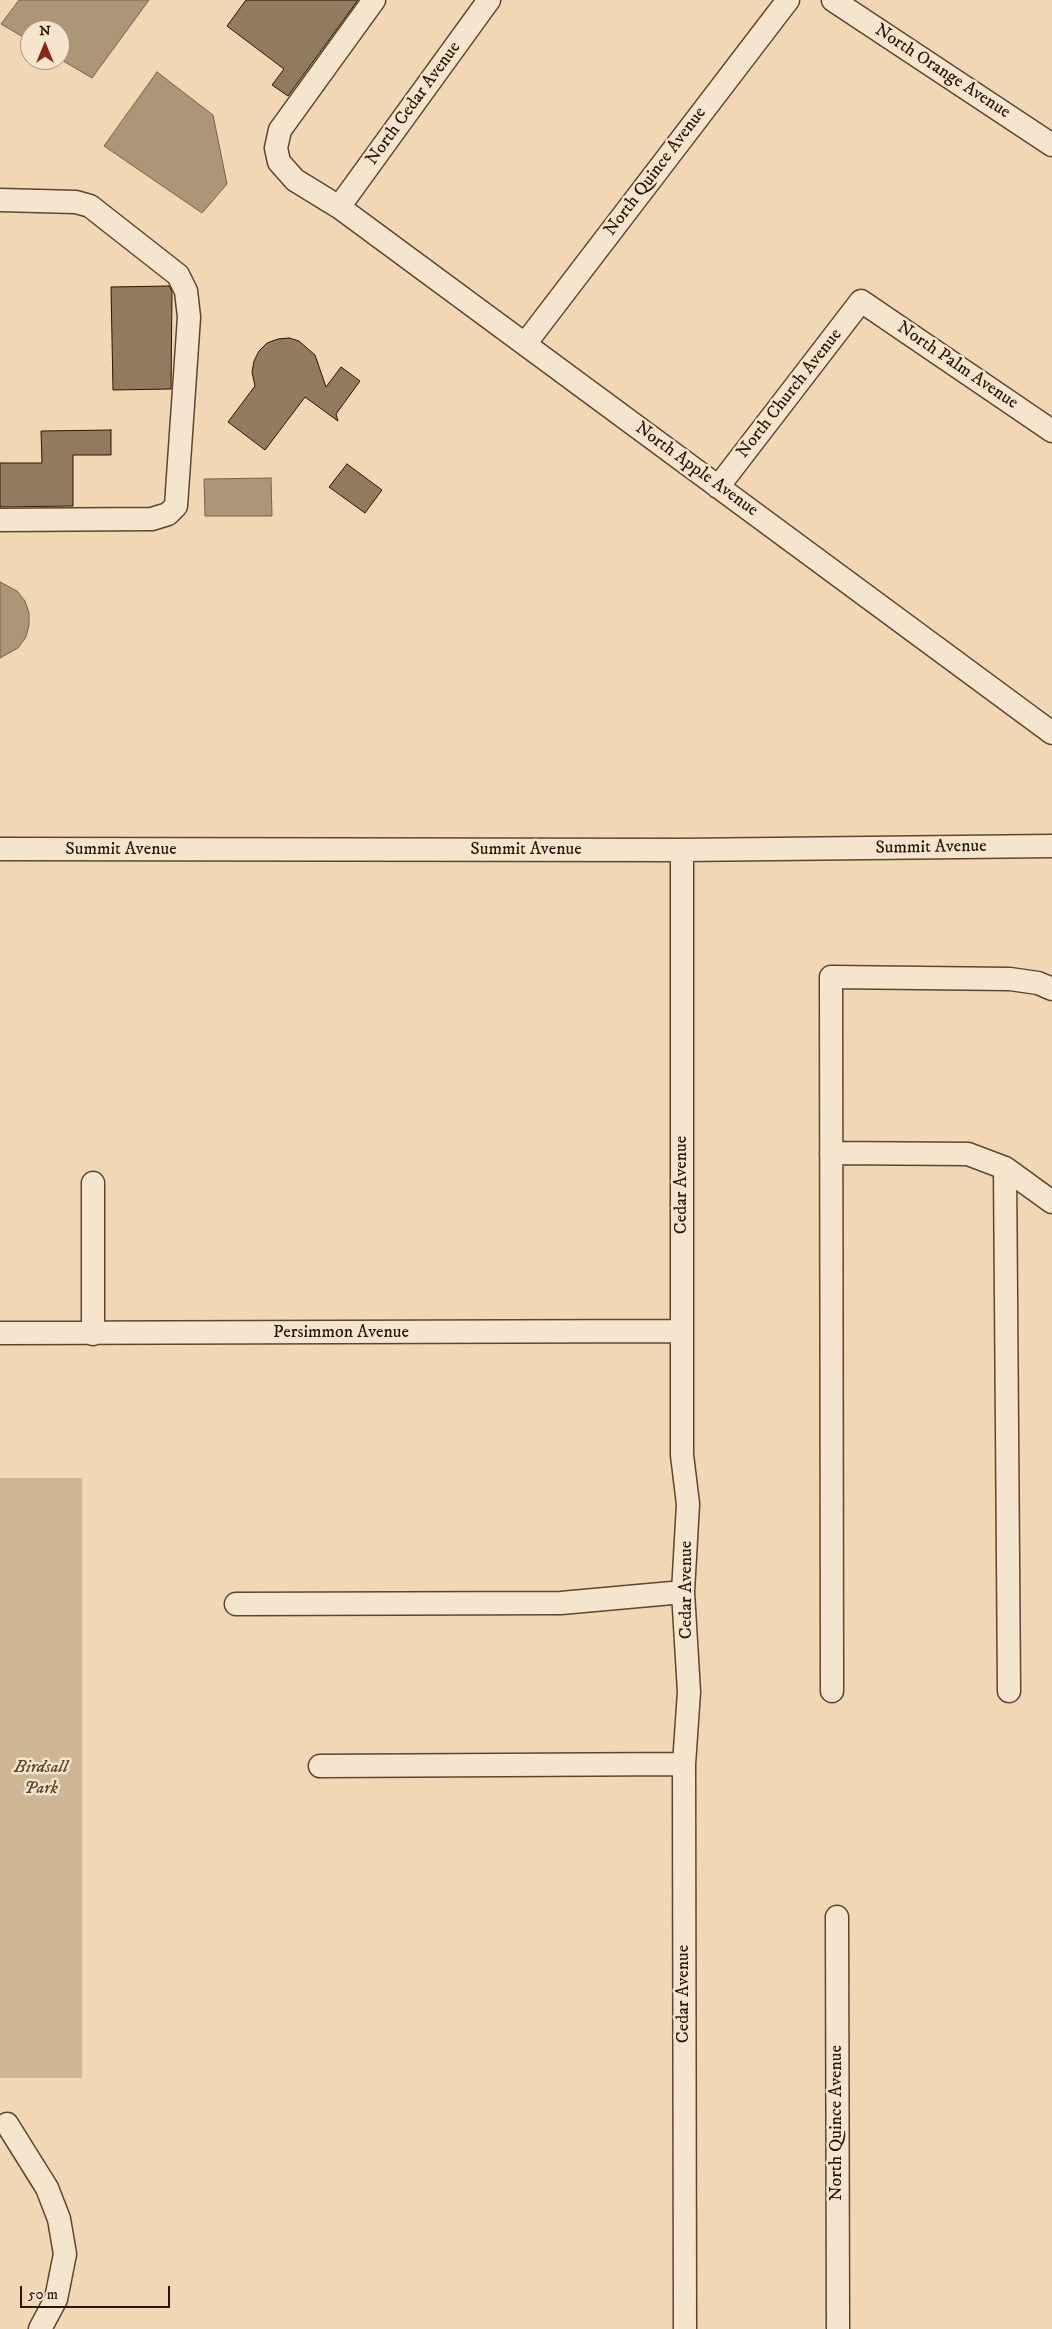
<!DOCTYPE html>
<style>
body{margin:0}
#map{position:relative;width:1052px;height:2329px;overflow:hidden;background:#f1d7b3;font-family:"IM FELL DW Pica",serif}
canvas{display:block}
.north{position:absolute;left:20px;top:20px;width:50px;height:50px;box-sizing:border-box;background:#f6e5ce;border:1px solid #a4927c;border-radius:50%;rotate:0deg;font-size:14px;font-weight:700;line-height:20px;text-align:center;color:#2a1602}
.north::after{content:'';display:block;margin:auto;width:18px;height:22px;background:#8f2418;clip-path:polygon(50% 0,100% 100%,50% 72%,0 100%)}
.scale{position:absolute;left:20px;top:2286px;width:150px;height:22px;box-sizing:border-box;border:2px solid #2a1602;border-top:0;padding-left:6px;font-size:15px;line-height:18px;white-space:nowrap;color:#2a1602;-webkit-text-stroke:4px #f6e5ce;paint-order:stroke}
</style>
<div id="map">
<canvas width="1052" height="2329"></canvas>
<div class="north">N</div>
<div class="scale">50 m</div>
</div>
<script>
const ctx = document.querySelector('canvas').getContext('2d');
ctx.lineJoin = 'round';
function fillPath(path, color) { ctx.fillStyle = color; ctx.fill(path, 'evenodd'); }
const shape = rows => new Path2D(rows.map(r => 'M' + r).join(''));
function stroke(path, color, width, dash) { ctx.strokeStyle = color; ctx.lineWidth = width; ctx.lineCap = dash ? 'butt' : 'round'; ctx.setLineDash(dash || []); ctx.stroke(path); }
function write(font, color, halo, rows, align = 'center') {
  ctx.font = font + ' "IM FELL DW Pica",serif'; ctx.lineWidth = 5; ctx.setLineDash([]); ctx.textBaseline = 'middle'; ctx.strokeStyle = halo; ctx.fillStyle = color; for (const [text, x, y, turn = 0] of rows) {
    ctx.save(); ctx.translate(x, y); ctx.rotate((+turn || 0) * Math.PI / 180); ctx.textAlign = isNaN(turn) ? turn : align; if (halo) ctx.strokeText(text, 0, 0); ctx.fillText(text, 0, 0); ctx.restore();
  }
}
fillPath(shape([
 [0,1478,82,1478,82,2078,0,2078]
]), '#cfb695');
const water = shape([
 [19,0,149,0,92,78,60,59,60,30,30,30,30,41,1,24,19,0],
 [157,72,213,115,227,184,202,213,104,146,157,72],
 [271,478,272,516,205,516,204,479,271,478],
 [0,582,17,591,25,601,29,613,29,625,26,637,18,648,0,658,0,582]
]);
fillPath(water, '#ad9577');
stroke(water, '#796248', 1);
const building = shape([
 [246,0,358,0,288,96,272,85,284,69,227,26,246,0],
 [169,286,172,291,171,389,113,390,111,287,169,286],
 [289,338,299,341,315,355,326,387,341,367,360,381,336,414,338,421,305,397,265,450,228,422,255,386,252,372,254,361,259,351,267,343,278,339,289,338],
 [111,430,111,455,73,455,73,506,0,507,0,463,42,463,41,431,111,430],
 [347,464,382,490,365,513,329,487,347,464]
]);
fillPath(building, '#917a5e');
stroke(building, '#2a1602', 1);
const minor = shape([
 [374,0,280,130,276,148,279,162,295,180,339,207,1052,733],
 [833,0,1052,145],
 [0,200,76,202,90,206,178,275,186,291,189,317,176,506,168,514,152,519,0,520],
 [339,207,489,0],
 [525,344,788,0],
 [718,487,861,301,1052,431],
 [0,849,682,850,1052,846],
 [682,850,682,1455,688,1504,683,1592,689,1692,684,1764,685,2329],
 [831,1153,968,1154,1005,1168,1052,1202],
 [1005,1168,1009,1691],
 [0,1333,682,1331],
 [93,1334,93,1183],
 [236,1604,561,1603,683,1592],
 [832,1691,831,977,1010,979,1038,983,1052,989],
 [320,1766,684,1764],
 [837,1917,838,2329],
 [7,2124,47,2188,59,2219,65,2254,56,2299,40,2329]
]);
stroke(minor, '#5c462e', 25);
stroke(minor, '#f6e5ce', 22);
write('18px', '#2a1602', '#f6e5ce', [
 ["North Orange Avenue",942,72,33],
 ["North Cedar Avenue",414,104,-54],
 ["North Quince Avenue",656,172,-53],
 ["North Palm Avenue",957,366,34],
 ["North Church Avenue",790,394,-52],
 ["North Apple Avenue",696,470,36],
 ["Summit Avenue",931,848,-1],
 ["Summit Avenue",121,850],
 ["Summit Avenue",526,850],
 ["Cedar Avenue",682,1185,-90],
 ["Persimmon Avenue",341,1333],
 ["Cedar Avenue",687,1590,-90],
 ["Cedar Avenue",684,1994,-90],
 ["North Quince Avenue",837,2123,-90]
]);
write('italic 18px', '#5c462e', '#f6e5ce', [
 ["Birdsall",41,1768],
 ["Park",41,1789]
]);
</script>
